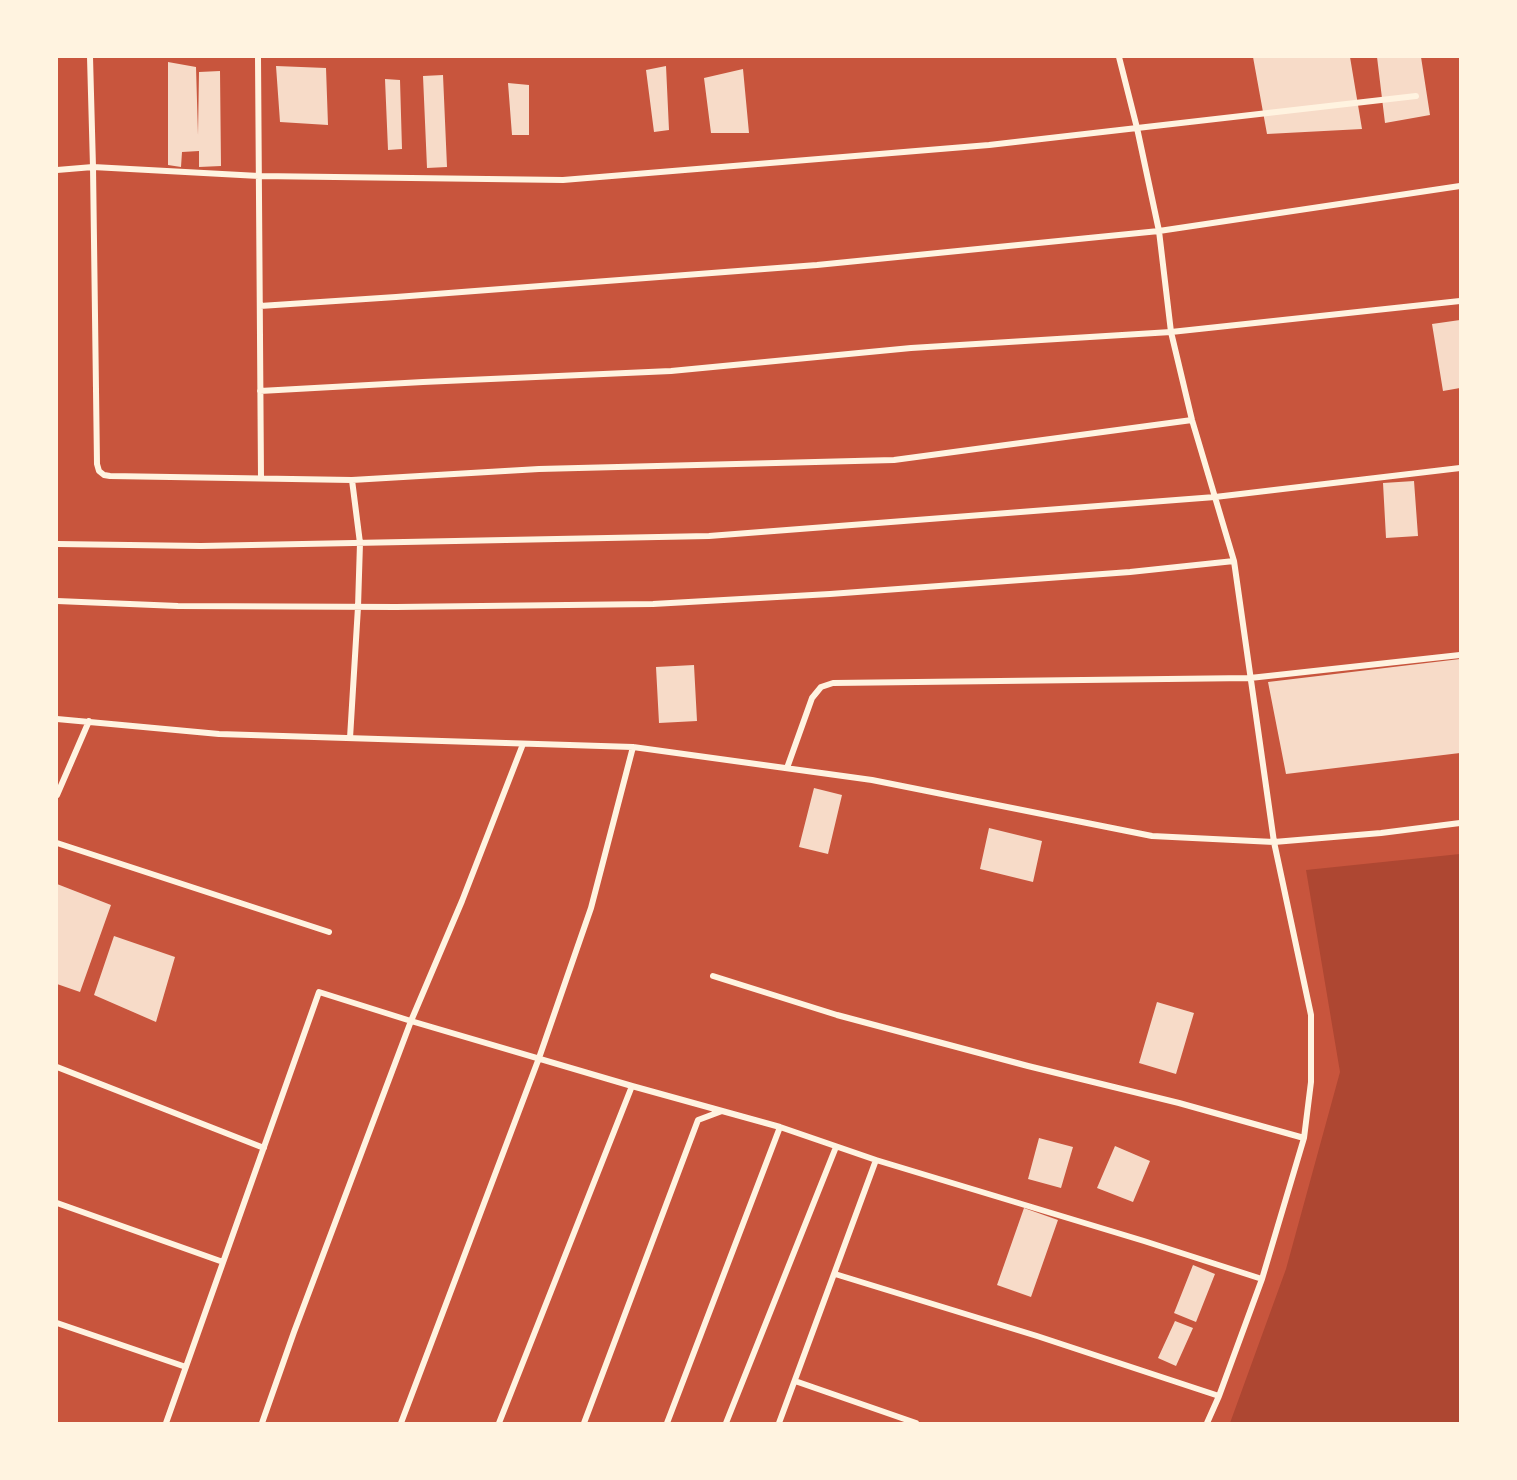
<!DOCTYPE html>
<style>
body{margin:0}
#map{position:relative;width:1517px;height:1480px;overflow:hidden;background:#c8553d;font-family:Overpass,sans-serif}
canvas{display:block}
.frame{position:absolute;inset:0;border:58px solid #fff3e0;pointer-events:none}
</style>
<div id="map">
<canvas width="1517" height="1480"></canvas>
<div class="frame"></div>
</div>
<script>
const ctx = document.querySelector('canvas').getContext('2d');
ctx.lineJoin = 'round';
function fillPath(path, color) { ctx.fillStyle = color; ctx.fill(path, 'evenodd'); }
const shape = rows => new Path2D(rows.map(r => 'M' + r).join(''));
function stroke(path, color, width, dash) { ctx.strokeStyle = color; ctx.lineWidth = width; ctx.lineCap = dash ? 'butt' : 'round'; ctx.setLineDash(dash || []); ctx.stroke(path); }
fillPath(shape([
 [1460,854,1460,1423,1230,1423,1286,1269,1340,1072,1306,870]
]), '#ae4732');
fillPath(shape([
 [1253,57,1350,57,1362,129,1267,134],
 [1377,57,1421,57,1430,115,1385,123],
 [168,62,196,67,198,135,199,72,220,71,221,166,199,167,199,151,182,152,181,167,168,165],
 [276,66,326,68,328,125,280,122],
 [666,66,669,130,654,132,646,70],
 [743,69,749,133,711,133,704,78],
 [443,75,447,167,427,168,423,76],
 [385,79,400,80,402,149,388,150],
 [508,83,529,85,529,135,512,135],
 [1460,320,1460,388,1443,391,1432,324],
 [1414,481,1418,536,1386,538,1383,483],
 [1460,659,1460,753,1286,774,1268,682],
 [694,665,697,721,659,723,656,667],
 [814,788,842,795,828,854,799,847],
 [989,828,1042,841,1033,882,980,869],
 [57,884,111,905,80,992,57,984],
 [114,936,175,957,156,1022,94,995],
 [1157,1002,1194,1013,1176,1074,1139,1063],
 [1039,1138,1073,1147,1061,1188,1028,1179],
 [1115,1146,1150,1161,1133,1202,1097,1188],
 [1024,1208,1058,1220,1031,1297,997,1285],
 [1193,1265,1215,1274,1196,1322,1174,1313],
 [1175,1321,1193,1328,1176,1366,1158,1358]
]), '#f7dbc8');
stroke(shape([
 [90,57,93,167,97,464,99,471,104,475,110,476,352,480,539,469,894,460,1192,420],
 [258,57,261,478],
 [1119,57,1137,128,1159,231,1171,332,1192,420,1234,561,1274,842,1311,1015,1311,1082,1304,1138,1262,1279,1219,1396,1207,1423],
 [57,170,93,167,259,176,563,180,989,145,1416,96],
 [260,306,396,297,817,265,1159,231,1460,186],
 [260,391,423,382,671,371,911,348,1171,332,1460,301],
 [57,544,201,546,709,536,1215,497,1460,468],
 [57,601,178,606,396,607,653,604,830,594,1130,572,1234,561],
 [57,719,219,734,633,747,872,780,1152,836,1274,842,1381,833,1460,823],
 [350,738,358,607,360,543,352,480],
 [787,768,812,698,821,687,833,683,1250,678,1460,655],
 [57,795,89,721],
 [57,843,329,932],
 [713,976,837,1015,1028,1066,1179,1103,1304,1138],
 [57,1067,264,1148],
 [57,1203,223,1262],
 [835,1274,1037,1336,1219,1396],
 [57,1323,186,1367],
 [795,1381,916,1423],
 [166,1423,319,992,411,1021,632,1086,780,1127,876,1160,1144,1241,1262,1279],
 [262,1423,294,1332,411,1021,462,901,523,744],
 [401,1423,539,1058,591,908,633,747],
 [499,1423,632,1086],
 [584,1423,698,1120,722,1111],
 [667,1423,780,1127],
 [726,1423,836,1147],
 [779,1423,876,1160]
]), '#fff3e0', 6);
</script>
